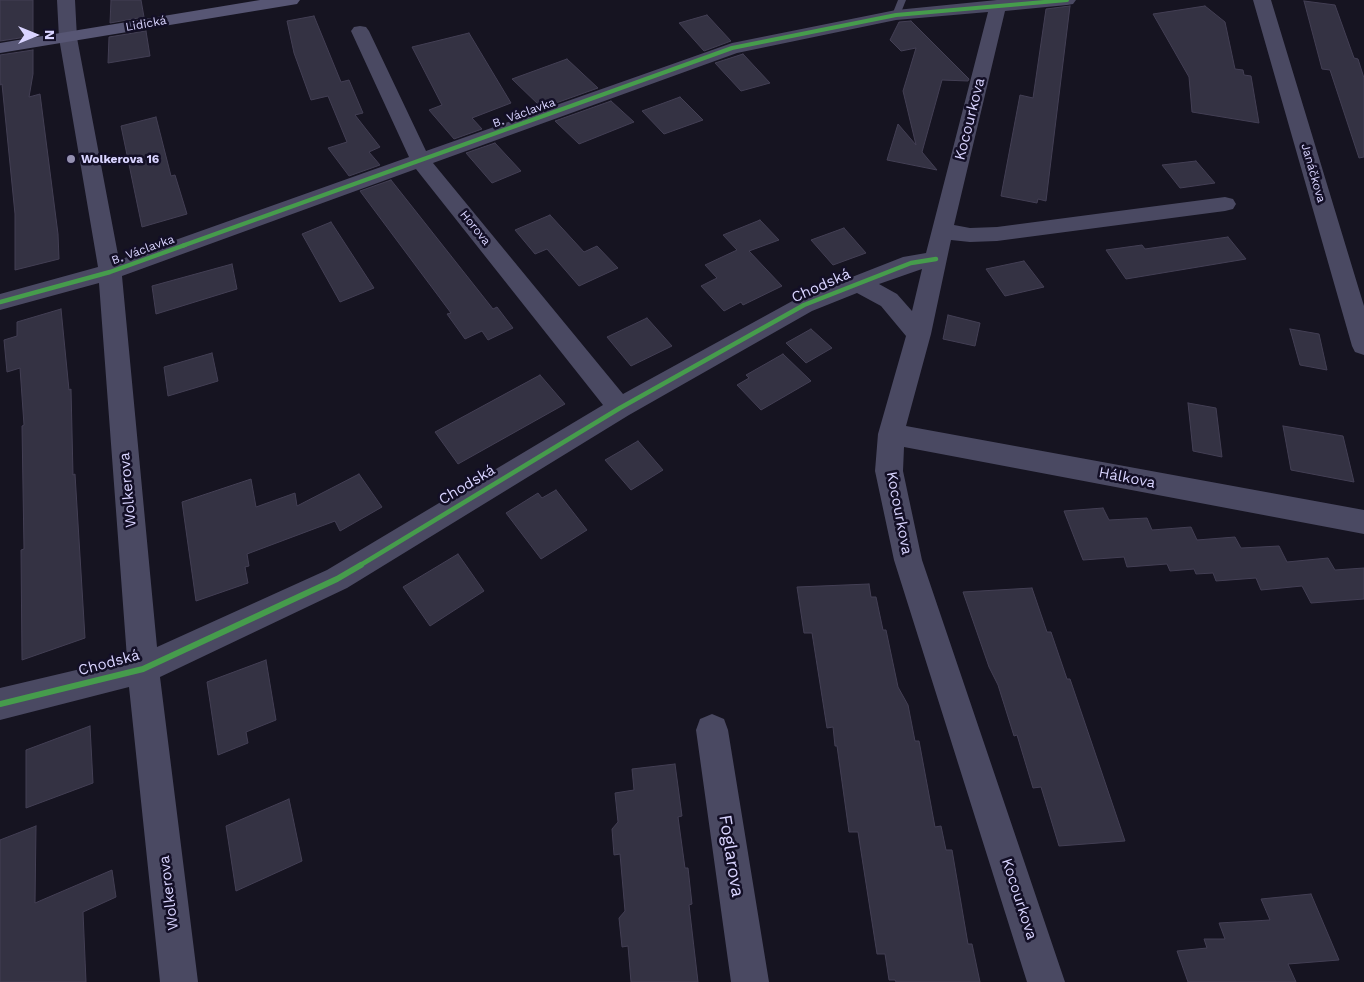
<!DOCTYPE html>
<meta charset="utf-8">
<style>
body{margin:0}
#map{position:relative;width:1364px;height:982px;overflow:hidden;background:#161421;font-family:"Work Sans",sans-serif}
canvas{display:block}
.north{position:absolute;left:10px;top:10px;width:50px;height:50px;-webkit-text-stroke:4px #130f26;paint-order:stroke;rotate:90deg;font-size:14px;font-weight:700;line-height:20px;text-align:center;color:#d9d4ff}
.north::after{content:'';display:block;margin:auto;width:18px;height:22px;background:#d9d4ff;clip-path:polygon(50% 0,100% 100%,50% 72%,0 100%)}
</style>
<div id="map">
<canvas width="1364" height="982"></canvas>
<div class="north">N</div>
</div>
<script>
const ctx = document.querySelector('canvas').getContext('2d');
ctx.lineJoin = 'round';
function fillPath(path, color) { ctx.fillStyle = color; ctx.fill(path, 'evenodd'); }
const shape = rows => new Path2D(rows.map(r => 'M' + r).join(''));
function stroke(path, color, width, dash) { ctx.strokeStyle = color; ctx.lineWidth = width; ctx.lineCap = dash ? 'butt' : 'round'; ctx.setLineDash(dash || []); ctx.stroke(path); }
function write(font, color, halo, rows, align = 'center') {
  ctx.font = font + ' "Work Sans",sans-serif'; ctx.lineWidth = 5; ctx.setLineDash([]); ctx.textBaseline = 'middle'; ctx.strokeStyle = halo; ctx.fillStyle = color; for (const [text, x, y, turn = 0] of rows) {
    ctx.save(); ctx.translate(x, y); ctx.rotate((+turn || 0) * Math.PI / 180); ctx.textAlign = isNaN(turn) ? turn : align; if (halo) ctx.strokeText(text, 0, 0); ctx.fillText(text, 0, 0); ctx.restore();
  }
}
const building = shape([
 [0,0,33,0,33,36,0,41,0,0],
 [111,0,141,0,144,17,110,23,111,0],
 [1304,1,1335,5,1354,58,1358,59,1364,78,1364,157,1359,158,1330,70,1322,69,1304,1],
 [1070,6,1046,201,1038,199,1037,203,1001,196,1020,95,1033,98,1046,9,1070,6],
 [1205,6,1225,22,1235,69,1243,70,1244,75,1251,76,1259,123,1192,112,1189,77,1153,14,1205,6],
 [707,15,731,41,704,51,679,23,707,15],
 [314,16,341,82,349,80,363,113,355,115,380,147,369,152,380,165,349,176,328,148,347,142,328,96,311,100,294,53,287,21,314,16],
 [911,21,969,79,968,81,942,80,922,152,937,170,887,160,898,124,916,145,903,91,916,48,901,51,890,40,899,22,911,21],
 [146,31,150,56,108,63,109,37,146,31],
 [469,33,511,103,472,118,482,129,454,139,429,110,442,105,412,47,469,33],
 [33,50,33,74,29,97,40,94,58,234,59,259,15,270,15,214,2,84,0,85,0,55,33,50],
 [743,54,770,83,741,91,715,63,743,54],
 [567,59,598,88,542,108,512,79,567,59],
 [680,97,703,120,664,134,642,111,680,97],
 [611,101,634,122,579,144,555,121,611,101],
 [156,117,171,176,175,175,187,214,142,227,121,126,156,117],
 [495,143,521,171,492,183,466,153,495,143],
 [1196,161,1215,183,1180,188,1162,165,1196,161],
 [391,180,493,309,497,307,513,328,488,340,482,331,465,339,447,314,451,313,360,191,391,180],
 [550,215,584,252,597,246,618,268,579,286,547,249,535,254,515,230,550,215],
 [760,220,779,240,749,251,782,286,743,305,741,302,724,311,701,286,717,278,705,265,737,250,723,235,760,220],
 [331,222,374,288,340,302,302,234,331,222],
 [844,228,866,253,833,265,811,240,844,228],
 [1228,237,1246,259,1126,279,1106,250,1142,245,1145,249,1228,237],
 [1024,261,1044,287,1005,296,986,269,1024,261],
 [232,264,237,289,156,314,152,286,232,264],
 [61,309,69,390,71,389,73,475,75,474,85,638,22,660,21,550,24,549,22,426,24,425,20,368,7,372,4,340,17,336,17,322,61,309],
 [948,315,980,323,975,346,943,339,948,315],
 [647,318,672,346,631,366,607,337,647,318],
 [811,329,832,348,806,363,786,343,811,329],
 [1290,329,1319,334,1327,370,1300,365,1290,329],
 [212,353,218,381,168,396,164,367,212,353],
 [783,354,811,381,761,410,737,385,749,378,746,375,783,354],
 [540,375,565,404,458,464,435,432,540,375],
 [1188,403,1216,408,1222,457,1193,451,1188,403],
 [1283,426,1343,436,1354,482,1291,470,1283,426],
 [638,441,663,470,631,490,605,460,638,441],
 [359,474,382,507,340,531,335,521,247,554,249,566,245,567,248,583,196,601,182,502,251,479,256,507,295,493,297,506,359,474],
 [556,490,587,530,541,559,506,513,538,493,542,498,556,490],
 [1103,508,1109,520,1147,518,1152,530,1191,527,1197,540,1235,537,1241,548,1279,546,1287,562,1328,558,1335,570,1364,568,1364,599,1311,603,1302,586,1261,590,1256,578,1216,581,1213,573,1196,574,1194,569,1170,571,1167,564,1127,567,1124,557,1083,560,1064,511,1103,508],
 [458,554,484,591,430,626,403,587,458,554],
 [869,584,871,597,876,597,883,630,886,630,898,687,908,705,915,741,919,741,935,827,941,826,946,850,952,850,968,944,972,944,980,982,896,982,895,980,889,980,885,954,877,954,858,832,849,832,837,746,835,746,833,727,827,728,812,633,804,633,797,587,869,584],
 [1032,588,1047,632,1051,632,1067,679,1070,679,1125,841,1059,846,1041,787,1033,788,1017,735,1014,736,998,685,989,667,963,592,1032,588],
 [266,660,276,720,246,732,248,743,218,755,207,682,266,660],
 [90,726,93,783,26,808,26,750,90,726],
 [675,764,682,816,678,817,685,868,688,868,692,904,689,905,698,982,631,982,628,946,622,947,619,918,625,911,620,854,614,855,612,829,618,822,615,793,634,790,632,769,675,764],
 [289,799,302,861,236,891,226,826,289,799],
 [36,826,35,903,112,870,116,897,83,912,86,982,0,982,0,840,36,826],
 [1311,894,1339,960,1288,964,1296,982,1188,982,1177,951,1207,948,1204,939,1225,939,1219,923,1270,920,1261,899,1311,894]
]);
fillPath(building, '#343243');
stroke(building, '#433f54', 1);
fillPath(shape([
 [898,0,906,0,900,15,896,18,892,15,898,0]
]), '#4a4962');
fillPath(shape([
 [57,0,75,0,77,38,119,260,409,157,351,31,354,27,360,26,366,27,369,31,426,151,732,43,896,10,997,0,1076,0,1073,4,1067,5,1005,11,954,225,970,228,997,227,1225,197,1233,199,1236,204,1233,209,1225,211,997,241,970,242,951,240,931,334,906,426,1364,510,1364,534,904,447,903,471,922,560,1065,982,1027,982,894,560,875,471,878,434,906,336,881,306,857,293,812,311,629,415,347,588,160,677,198,982,160,982,129,687,0,720,0,688,127,658,99,283,0,310,0,294,98,267,59,38,57,0],
 [988,12,926,253,903,257,796,299,623,394,433,163,737,53,896,20,988,12],
 [416,169,603,405,327,570,157,647,122,276,416,169],
 [922,269,912,311,897,294,879,284,922,269],
 [1253,0,1271,0,1364,306,1364,355,1355,352,1352,346,1253,0],
 [712,714,724,719,728,730,769,982,731,982,696,730,700,719,712,714]
]), '#4a4962');
fillPath(shape([
 [260,0,300,0,297,4,291,5,0,53,0,43,260,0]
]), '#575674');
stroke(shape([
 [182,246,732,48,896,15,1067,0]
]), '#469c4c', 4);
stroke(shape([
 [0,302,110,272,185,245],
 [359,566,620,408,804,305,911,263,936,259]
]), '#469c4c', 4.5);
stroke(shape([
 [0,704,143,669,337,579,361,565]
]), '#469c4c', 6);
for (const [x, y, r, color] of [
 [71,159,5,"#9591b1"]
]) { const dot = new Path2D(); dot.arc(x, y, r, 0, 2 * Math.PI); ctx.fillStyle = color; ctx.fill(dot); stroke(dot, '#130f26', 2); }
write('12px', '#d9d4ff', '#130f26', [
 ["Lidická",146,24,-10],
 ["B. Václavka",524,113,-20],
 ["Janáčkova",1313,173,74],
 ["Horova",475,228,51],
 ["B. Václavka",143,250,-20]
]);
write('bold 12px', '#d9d4ff', '#130f26', [
 ["Wolkerova 16",81,159]
], 'left');
write('15px', '#d9d4ff', '#130f26', [
 ["Kocourkova",970,119,-76],
 ["Chodská",821,286,-24],
 ["Hálkova",1127,478,11],
 ["Chodská",467,485,-31],
 ["Wolkerova",128,490,-95],
 ["Kocourkova",899,513,79],
 ["Chodská",109,663,-15],
 ["Wolkerova",169,893,-97],
 ["Kocourkova",1019,899,72]
]);
write('18px', '#d9d4ff', '#130f26', [
 ["Foglarova",731,856,81]
]);
</script>
